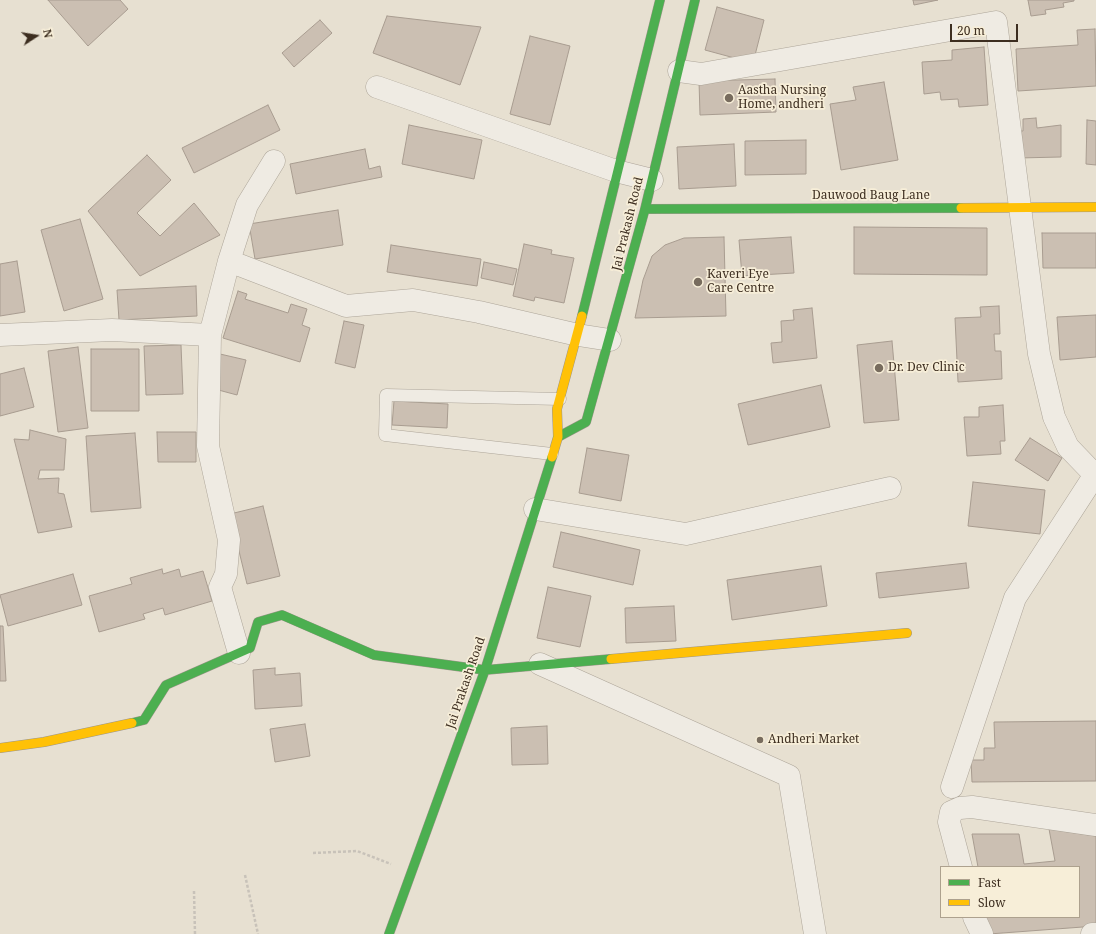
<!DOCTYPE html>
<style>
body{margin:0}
#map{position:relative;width:1096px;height:934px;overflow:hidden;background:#e7e0d1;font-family:"Noto Serif",serif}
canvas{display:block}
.legend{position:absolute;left:940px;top:866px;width:140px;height:52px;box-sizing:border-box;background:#f7eed8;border:1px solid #ada18e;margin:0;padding:5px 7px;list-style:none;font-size:12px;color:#3d2e20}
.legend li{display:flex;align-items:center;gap:8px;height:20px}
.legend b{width:20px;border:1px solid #ada18e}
.north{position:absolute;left:16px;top:16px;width:40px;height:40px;-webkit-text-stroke:3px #f7eed8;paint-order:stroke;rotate:78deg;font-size:11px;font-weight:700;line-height:16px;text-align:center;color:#3d2e20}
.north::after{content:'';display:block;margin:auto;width:14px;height:18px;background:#3d2e20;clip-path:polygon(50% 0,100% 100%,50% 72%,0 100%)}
.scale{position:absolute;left:950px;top:24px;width:68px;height:18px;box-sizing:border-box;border:2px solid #3d2e20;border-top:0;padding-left:5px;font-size:12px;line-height:14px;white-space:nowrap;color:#3d2e20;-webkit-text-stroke:3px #f7eed8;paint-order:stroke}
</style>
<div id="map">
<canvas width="1096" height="934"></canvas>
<ul class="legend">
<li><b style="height:5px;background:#4caf50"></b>Fast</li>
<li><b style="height:5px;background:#ffc107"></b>Slow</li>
</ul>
<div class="north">N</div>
<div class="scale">20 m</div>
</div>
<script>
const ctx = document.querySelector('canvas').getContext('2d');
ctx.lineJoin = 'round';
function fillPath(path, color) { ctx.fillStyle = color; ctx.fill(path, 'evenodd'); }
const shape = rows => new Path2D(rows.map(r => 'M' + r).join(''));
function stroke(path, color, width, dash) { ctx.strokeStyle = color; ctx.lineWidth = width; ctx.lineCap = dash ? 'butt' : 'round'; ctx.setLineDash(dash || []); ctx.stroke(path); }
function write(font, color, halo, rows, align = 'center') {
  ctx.font = font + ' "Noto Serif",serif'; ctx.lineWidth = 3.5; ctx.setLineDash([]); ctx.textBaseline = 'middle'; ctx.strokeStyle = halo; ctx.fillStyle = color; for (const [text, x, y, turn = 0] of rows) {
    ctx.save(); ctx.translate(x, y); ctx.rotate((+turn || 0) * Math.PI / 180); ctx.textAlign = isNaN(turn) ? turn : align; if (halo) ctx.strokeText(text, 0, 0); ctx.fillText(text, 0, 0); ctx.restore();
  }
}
const building = shape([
 [48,0,120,0,128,9,88,46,48,0],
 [913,0,938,0,914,5,913,0],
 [1028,0,1074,0,1074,1,1063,3,1064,7,1045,10,1046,14,1031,16,1028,0],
 [717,7,764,20,753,63,705,50,717,7],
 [387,16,481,27,460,85,373,53,387,16],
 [320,20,332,33,294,67,282,53,320,20],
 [1095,29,1096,86,1018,91,1016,49,1078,45,1077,30,1095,29],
 [530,36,570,46,550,125,510,114,530,36],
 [984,47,988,105,959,107,958,99,941,100,940,92,924,94,922,62,952,60,952,50,984,47],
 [775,79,776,112,700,115,699,81,775,79],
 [884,82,898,160,841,170,830,104,856,100,853,87,884,82],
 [268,105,280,130,194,173,182,148,268,105],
 [1036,118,1037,128,1061,125,1061,157,1018,158,1017,131,1023,131,1023,119,1036,118],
 [1087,120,1096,121,1096,165,1086,164,1087,120],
 [409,125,482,140,474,179,402,164,409,125],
 [806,140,806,174,745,175,745,141,806,140],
 [734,144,736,186,679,189,677,147,734,144],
 [365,149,369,169,380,166,382,177,296,194,290,164,365,149],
 [147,155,171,180,137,213,160,236,194,203,220,235,140,276,88,211,147,155],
 [338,210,343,245,255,259,249,224,338,210],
 [80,219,103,299,64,311,41,230,80,219],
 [854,227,987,228,987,275,854,274,854,227],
 [1042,233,1096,233,1096,268,1043,268,1042,233],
 [724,237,726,316,635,318,643,280,652,256,665,245,684,238,724,237],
 [791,237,794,273,742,276,739,240,791,237],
 [524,244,552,250,551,254,574,258,564,303,535,297,534,301,513,296,524,244],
 [391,245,481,259,477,286,387,272,391,245],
 [17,261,25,312,0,316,0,264,17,261],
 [484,262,517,269,513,285,481,278,484,262],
 [196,286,197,316,119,320,117,290,196,286],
 [238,291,247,294,245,299,288,313,291,304,307,309,302,325,310,328,300,362,223,338,238,291],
 [999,306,1000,334,994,334,995,351,1001,351,1002,379,958,382,955,318,981,317,980,307,999,306],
 [812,308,817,358,773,363,771,343,782,342,781,321,794,320,793,310,812,308],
 [1096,315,1096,357,1060,360,1057,317,1096,315],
 [344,321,364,325,355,368,335,363,344,321],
 [892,341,899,420,864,423,857,345,892,341],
 [181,345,183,394,146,395,144,346,181,345],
 [78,347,88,428,58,432,48,351,78,347],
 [91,349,139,349,139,411,91,411,91,349],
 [220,354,246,360,237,395,211,388,220,354],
 [24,368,34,407,0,416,0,374,24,368],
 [821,385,830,427,748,445,738,404,821,385],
 [394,401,448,404,447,428,392,425,394,401],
 [1003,405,1005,441,1000,441,1001,454,967,456,964,417,979,417,979,407,1003,405],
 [30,430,66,439,64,470,40,470,38,479,59,478,58,493,64,494,72,527,38,533,14,439,29,440,30,430],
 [157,432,196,432,196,462,158,462,157,432],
 [135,433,141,508,91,512,86,436,135,433],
 [1030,438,1062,458,1048,481,1015,460,1030,438],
 [587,448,629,455,621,501,579,493,587,448],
 [973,482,1045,490,1040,534,968,526,973,482],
 [263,506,280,576,247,584,230,514,263,506],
 [561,532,640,550,633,585,553,567,561,532],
 [966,563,969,588,879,598,876,573,966,563],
 [821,566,827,606,732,620,727,580,821,566],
 [162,569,163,574,179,569,181,577,203,571,212,601,165,615,163,608,143,614,145,619,99,632,89,596,132,584,130,578,162,569],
 [73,574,82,605,8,626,0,595,73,574],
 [548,587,591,596,580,647,537,638,548,587],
 [674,606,676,641,626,643,625,608,674,606],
 [0,626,3,626,6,681,0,681,0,626],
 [275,668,275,675,300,673,302,706,255,709,253,670,275,668],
 [1096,721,1096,781,972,782,971,760,984,760,984,748,995,748,994,722,1096,721],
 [305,724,310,756,275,762,270,729,305,724],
 [547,726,548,764,512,765,511,728,547,726],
 [1049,829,1096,836,1096,926,989,934,986,917,1079,917,1079,867,978,867,972,834,1019,834,1024,864,1055,861,1049,829]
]);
fillPath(building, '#cbbfb2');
stroke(building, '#a89c90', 1);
const lane = shape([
 [552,454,385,435,386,395,560,399]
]);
const street = shape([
 [679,71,701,74,996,22,1039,354,1054,417,1068,447,1095,475],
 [377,87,616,171,652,180],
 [229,261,346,306,413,300,479,312,578,335,610,340],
 [0,335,112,330,210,335],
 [535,509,686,534,890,488],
 [239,653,220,587,226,574,229,540,208,446,210,335,229,261,247,205,274,161],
 [540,664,789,776,815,934],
 [952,787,1015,598,1096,473],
 [961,867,949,822,951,812,960,808,972,807,1096,825],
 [974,917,982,934],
 [1092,934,1096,934]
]);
const fast = shape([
 [645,209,961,208],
 [582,316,660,0],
 [558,437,586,422,645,209,695,0],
 [132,723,144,720,166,685,250,648,258,622,282,615,374,655,485,670,611,659],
 [389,934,485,670,552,457]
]);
const slow = shape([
 [961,208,1096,207],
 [552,457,558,437,557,409,582,316],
 [611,659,907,633],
 [0,748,44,742,132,723]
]);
stroke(lane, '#ada599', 13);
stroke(street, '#ada599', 23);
stroke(fast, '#9c958a', 10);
stroke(slow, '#9c958a', 10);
stroke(shape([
 [313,853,357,851,391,864],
 [245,875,258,934],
 [194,891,195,934]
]), '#c8c2b9', 2.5, [3, 2]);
stroke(lane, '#efebe3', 12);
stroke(street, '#efebe3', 22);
stroke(fast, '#4caf50', 9);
stroke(slow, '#ffc107', 9);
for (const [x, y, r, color] of [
 [729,98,5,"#786c5e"],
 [698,282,5,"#786c5e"],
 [879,368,5,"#786c5e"],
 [760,740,4,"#786c5e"]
]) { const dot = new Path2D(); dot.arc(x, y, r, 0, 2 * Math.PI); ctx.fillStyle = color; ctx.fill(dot); stroke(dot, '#f7eed8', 1.5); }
write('12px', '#3d2e20', '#f7eed8', [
 ["Aastha Nursing",738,91],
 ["Home, andheri",738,105],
 ["Kaveri Eye",707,275],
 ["Care Centre",707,289],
 ["Dr. Dev Clinic",888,368],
 ["Andheri Market",768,740]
], 'left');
write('12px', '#3d2e20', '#f7eed8', [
 ["Dauwood Baug Lane",871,196],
 ["Jai Prakash Road",628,224,-76],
 ["Jai Prakash Road",466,683,-71]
]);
</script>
